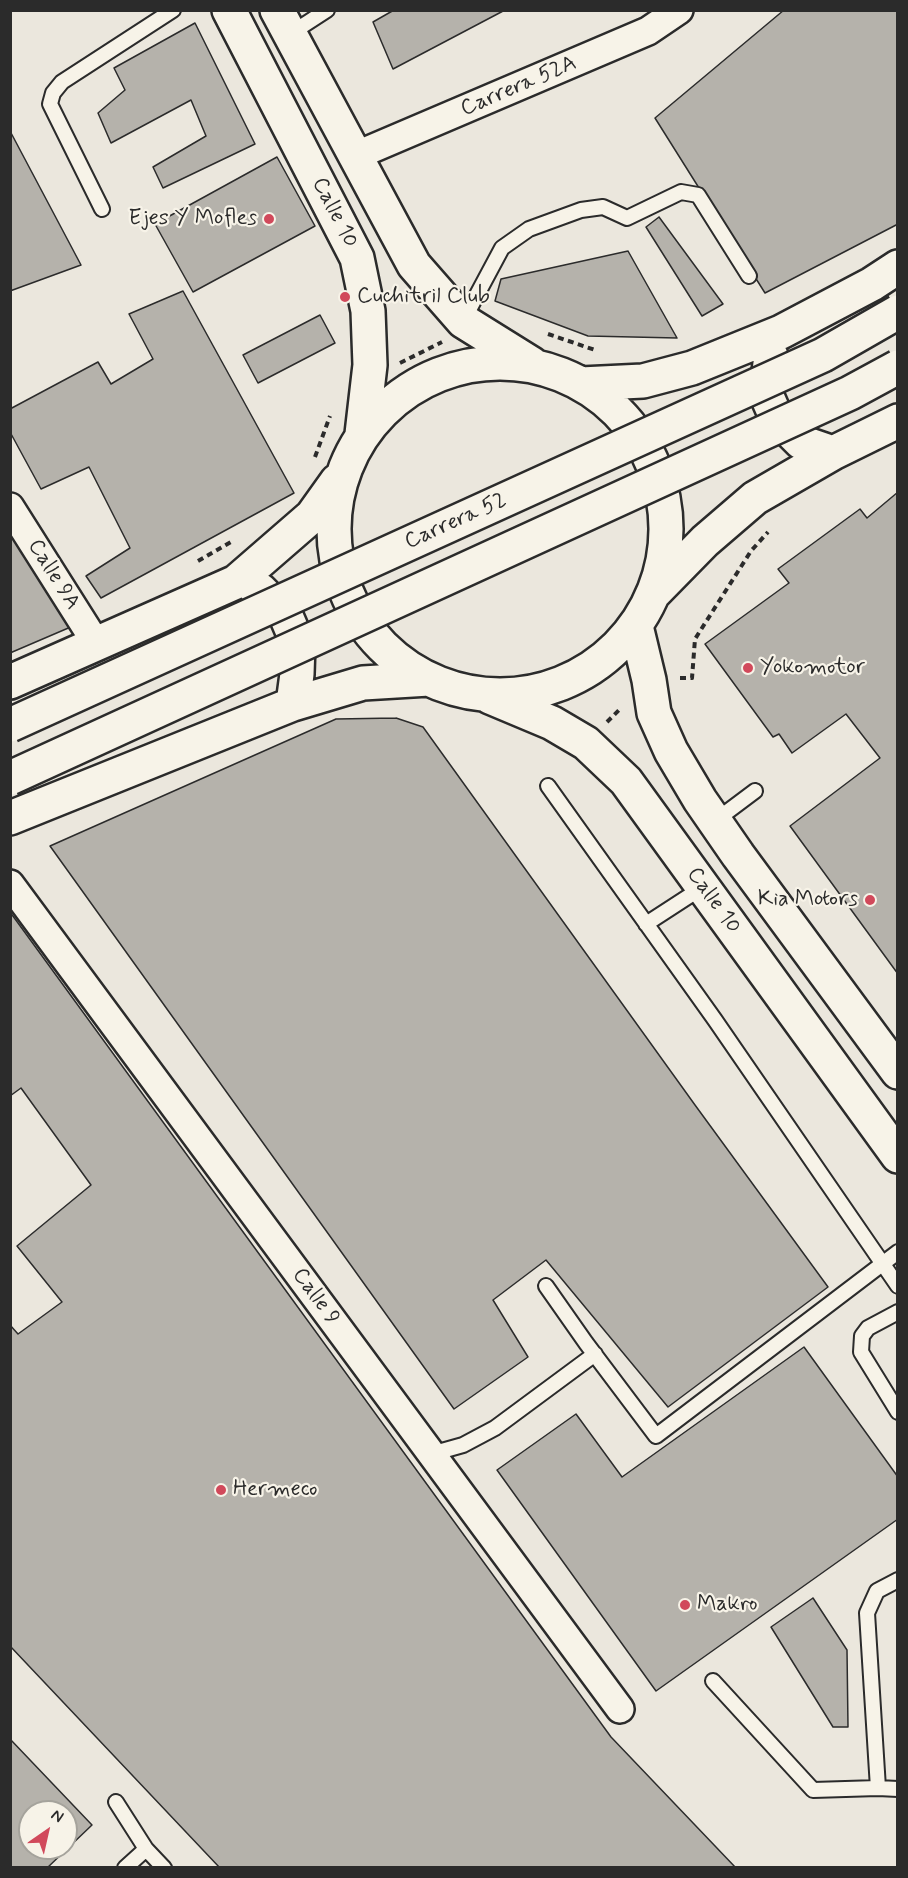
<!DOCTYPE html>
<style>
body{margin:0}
#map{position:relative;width:908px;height:1878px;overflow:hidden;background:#ebe7dd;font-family:Mynerve,sans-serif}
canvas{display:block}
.frame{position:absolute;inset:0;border:12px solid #2b2b2b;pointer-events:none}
.north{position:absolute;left:18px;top:1800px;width:60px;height:60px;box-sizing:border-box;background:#f7f3e8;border:2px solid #a5a39c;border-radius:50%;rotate:34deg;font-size:16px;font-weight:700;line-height:24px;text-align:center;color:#2b2b2b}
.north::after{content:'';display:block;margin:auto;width:21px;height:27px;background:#d1495b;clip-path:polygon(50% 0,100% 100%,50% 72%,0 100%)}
</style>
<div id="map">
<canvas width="908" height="1878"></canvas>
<div class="frame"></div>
<div class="north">N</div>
</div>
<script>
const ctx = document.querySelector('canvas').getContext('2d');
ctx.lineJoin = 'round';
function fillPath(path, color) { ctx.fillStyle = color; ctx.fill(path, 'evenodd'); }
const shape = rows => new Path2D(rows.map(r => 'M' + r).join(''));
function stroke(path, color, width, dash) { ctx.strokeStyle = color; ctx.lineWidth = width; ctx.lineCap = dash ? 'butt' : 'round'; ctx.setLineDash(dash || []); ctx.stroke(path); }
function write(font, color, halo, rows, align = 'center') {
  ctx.font = font + ' Mynerve,sans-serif'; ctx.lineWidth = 4.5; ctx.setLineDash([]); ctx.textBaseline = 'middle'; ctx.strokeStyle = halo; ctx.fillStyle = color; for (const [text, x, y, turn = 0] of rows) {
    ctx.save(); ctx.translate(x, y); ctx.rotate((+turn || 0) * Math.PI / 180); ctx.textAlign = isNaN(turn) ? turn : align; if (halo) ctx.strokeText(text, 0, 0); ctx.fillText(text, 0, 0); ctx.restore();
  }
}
const building = shape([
 [394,10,505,10,393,69,373,22,394,10],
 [784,10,898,10,898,224,765,293,655,118,784,10],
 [195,23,255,144,163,188,153,167,206,136,191,100,111,143,98,113,125,90,114,68,195,23],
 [10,131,81,265,10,291,10,131],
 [277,157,315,226,193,292,155,224,277,157],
 [659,217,723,304,702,316,646,227,659,217],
 [628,251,677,338,588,336,495,301,501,279,628,251],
 [183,291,294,493,101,598,86,576,130,548,89,467,41,489,10,432,10,409,98,362,111,384,153,359,129,314,183,291],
 [320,315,335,343,258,383,243,355,320,315],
 [898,492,898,974,790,826,880,758,846,714,792,753,779,734,773,737,705,644,789,583,778,569,860,509,867,518,898,492],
 [10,529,73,626,10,653,10,529],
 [396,718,423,727,695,1105,828,1287,668,1407,546,1260,493,1300,528,1357,454,1409,50,846,336,719,396,718],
 [10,912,611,1737,736,1868,220,1868,10,1646,10,1325,18,1334,62,1302,17,1246,91,1185,21,1088,10,1096,10,912],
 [804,1347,898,1477,898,1519,656,1691,497,1470,576,1414,622,1477,804,1347],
 [813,1598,847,1650,848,1727,833,1727,771,1627,813,1598],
 [10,1739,92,1825,47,1868,10,1868,10,1739],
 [30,1812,66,1812,66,1848,30,1848,30,1812]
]);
fillPath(building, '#b5b2ab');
stroke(building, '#2b2b2b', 1.5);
const lane = shape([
 [290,34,327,10],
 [102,209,50,104,53,93,62,82,173,10],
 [463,321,502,248,529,229,581,210,603,207,627,218,681,192,698,195,749,276],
 [548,786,715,1020,898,1286],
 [715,821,755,791],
 [646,924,703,887],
 [546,1286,586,1343,656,1436,898,1252],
 [898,1312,868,1328,862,1336,861,1352,898,1412],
 [431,1454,463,1445,495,1428,595,1354],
 [713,1681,813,1790,878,1788,898,1789],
 [878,1788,867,1613,877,1591,898,1580],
 [116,1802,146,1849,164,1868],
 [125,1868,146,1849]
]);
const street = shape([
 [355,156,648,31,679,10],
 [10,507,96,643],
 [10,884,620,1709]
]);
const secondary = shape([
 [229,10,357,258,368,311,370,365,362,434],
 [277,10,414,265,463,321,532,364],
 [771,356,766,394,776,417,801,442,833,453],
 '334 529a166 166 0 1 1 332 0a166 166 0 1 1-332 0Z',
 [581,384,643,381,692,368,781,332,872,284,898,267],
 [255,588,260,590,286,616,298,644,297,674,293,704],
 [655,592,705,541,755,498,833,453,898,421],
 [636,626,649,680,654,713,671,751,700,800,738,855,898,1072],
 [10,682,236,582,312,516,337,481],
 [490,697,552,723,586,743,626,781,898,1156],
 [10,818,293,704,363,683,429,679]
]);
stroke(lane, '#2b2b2b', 18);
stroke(street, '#2b2b2b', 32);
stroke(secondary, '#2b2b2b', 38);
stroke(shape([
 [548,334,595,350],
 [400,363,442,342],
 [315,457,330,416],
 [198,561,231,542],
 [680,678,692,678,695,639,751,551,768,532],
 [607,722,621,708]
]), '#2b2b2b', 4, [6, 4.5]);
stroke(lane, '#f7f3e8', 14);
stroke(street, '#f7f3e8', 27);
stroke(secondary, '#f7f3e8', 33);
const primaryBridge = shape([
 [10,725,823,355,898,312],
 [10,778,850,393,898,367]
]);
stroke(primaryBridge, '#2b2b2b', 38, []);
stroke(primaryBridge, '#f7f3e8', 33);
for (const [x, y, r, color] of [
 [269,219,6,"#d1495b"],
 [345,297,6,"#d1495b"],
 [748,668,6,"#d1495b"],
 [870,900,6,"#d1495b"],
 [221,1490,6,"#d1495b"],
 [685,1605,6,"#d1495b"]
]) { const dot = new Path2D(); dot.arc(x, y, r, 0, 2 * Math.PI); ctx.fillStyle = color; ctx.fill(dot); stroke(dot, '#f7f3e8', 2); }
write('22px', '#2b2b2b', '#f7f3e8', [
 ["Carrera 52A",519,87,-23],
 ["Calle 10",334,213,63],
 ["Carrera 52",456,522,-24],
 ["Calle 9A",53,575,58],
 ["Calle 10",713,901,54],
 ["Calle 9",315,1297,54]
]);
write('22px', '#2b2b2b', '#f7f3e8', [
 ["Ejes Y Mofles",257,219,"right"],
 ["Cuchitril Club",357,297],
 ["Yokomotor",760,668],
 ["Kia Motors",858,900,"right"],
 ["Hermeco",233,1490],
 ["Makro",697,1605]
], 'left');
</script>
